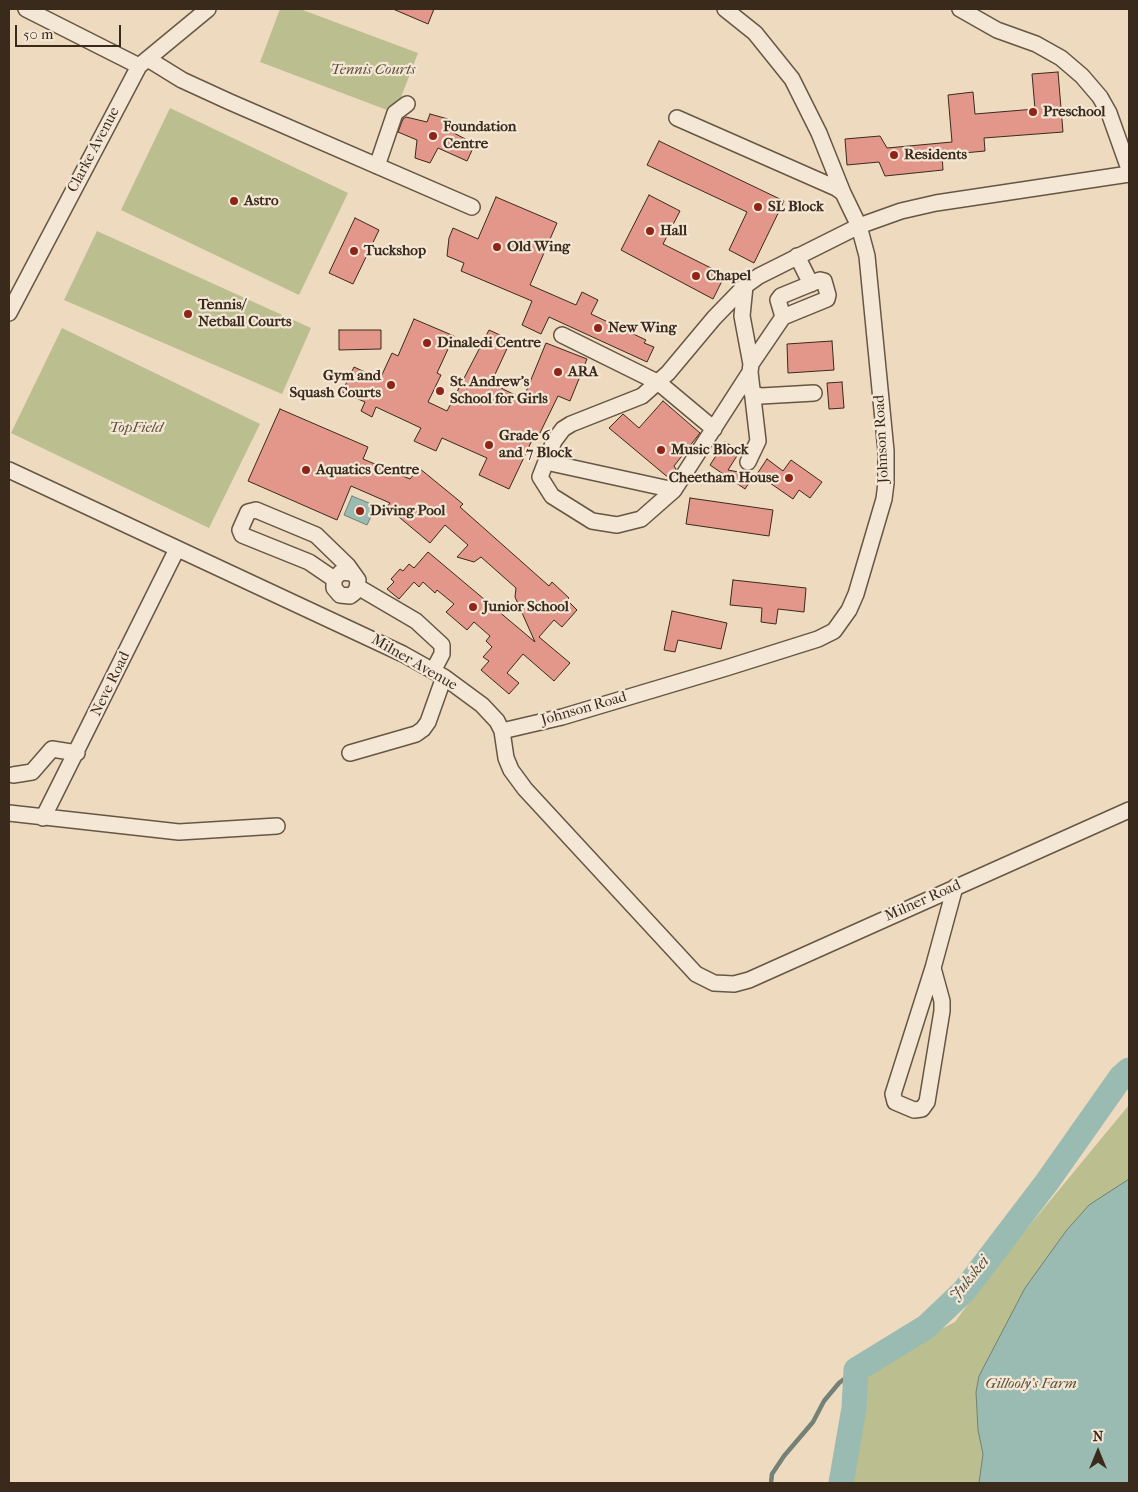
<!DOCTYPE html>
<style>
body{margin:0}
#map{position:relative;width:1138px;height:1492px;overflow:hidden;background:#eedabe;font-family:"IM FELL French Canon",serif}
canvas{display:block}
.frame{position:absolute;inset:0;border:10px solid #392a1b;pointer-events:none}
.north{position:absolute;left:1073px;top:1427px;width:50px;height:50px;-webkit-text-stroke:4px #f4e7d5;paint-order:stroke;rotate:0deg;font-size:14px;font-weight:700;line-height:20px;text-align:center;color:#392a1b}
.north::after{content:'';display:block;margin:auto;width:18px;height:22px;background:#392a1b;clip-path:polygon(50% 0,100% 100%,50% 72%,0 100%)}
.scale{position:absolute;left:15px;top:25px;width:106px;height:22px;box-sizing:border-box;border:2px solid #392a1b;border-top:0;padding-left:6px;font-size:15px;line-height:18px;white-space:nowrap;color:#392a1b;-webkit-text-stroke:4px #f4e7d5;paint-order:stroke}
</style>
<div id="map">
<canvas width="1138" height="1492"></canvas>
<div class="frame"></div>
<div class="north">N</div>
<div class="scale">50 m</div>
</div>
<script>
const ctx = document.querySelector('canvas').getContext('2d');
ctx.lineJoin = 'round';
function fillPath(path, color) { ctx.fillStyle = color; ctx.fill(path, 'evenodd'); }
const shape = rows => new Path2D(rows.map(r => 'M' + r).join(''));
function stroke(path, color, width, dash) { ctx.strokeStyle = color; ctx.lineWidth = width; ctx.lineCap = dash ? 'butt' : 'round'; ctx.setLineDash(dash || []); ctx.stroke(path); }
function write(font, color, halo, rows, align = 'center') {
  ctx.font = font + ' "IM FELL French Canon",serif'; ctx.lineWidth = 4.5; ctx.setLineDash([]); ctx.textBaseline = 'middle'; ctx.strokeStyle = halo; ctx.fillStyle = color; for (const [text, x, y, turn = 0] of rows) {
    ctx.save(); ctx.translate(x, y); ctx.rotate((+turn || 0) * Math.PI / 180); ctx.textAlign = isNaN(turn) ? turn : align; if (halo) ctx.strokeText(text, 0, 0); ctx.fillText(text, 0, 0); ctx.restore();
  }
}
fillPath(shape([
 [280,9,300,9,418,53,395,113,260,62],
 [170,108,348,193,299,295,121,210],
 [97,231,311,328,282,394,64,300],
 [62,328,260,424,209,528,11,433],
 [1129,1105,1129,1483,846,1483,854,1447,858,1402,866,1380,882,1363,907,1347,955,1322,992,1271]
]), '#bbbe8f');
const water = shape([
 [352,496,376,506,367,525,344,515,352,496],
 [1129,1179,1129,1483,979,1483,983,1454,978,1430,976,1392,979,1376,1025,1288,1066,1231,1089,1205,1129,1179]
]);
fillPath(water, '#99bbb2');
stroke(water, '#738176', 1);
stroke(shape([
 [771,1483,772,1474,784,1456,813,1422,824,1401,839,1383,856,1370]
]), '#738176', 4.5);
stroke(shape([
 [841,1483,854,1408,856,1370,926,1327,964,1291,1047,1182,1121,1077,1129,1070]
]), '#99bbb2', 25);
const building = shape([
 [393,9,434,9,428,24,393,9],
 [1058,72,1063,132,984,138,985,151,942,155,943,170,885,176,879,162,847,165,845,139,880,136,887,148,952,142,948,95,973,92,975,114,1035,109,1032,74,1058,72],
 [430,114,448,119,446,129,475,144,467,161,438,148,430,163,415,158,417,140,398,132,403,119,406,117,427,122,430,114],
 [659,141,784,201,754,263,729,250,747,212,647,165,659,141],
 [649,195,680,211,663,244,725,275,713,299,621,250,649,195],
 [496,197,557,223,530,285,576,305,582,292,598,300,591,314,646,340,644,343,654,347,647,362,549,317,541,334,522,325,532,301,461,271,464,263,447,256,449,238,453,228,478,239,496,197],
 [355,218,379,230,353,284,329,273,355,218],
 [414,319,454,336,437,373,441,375,428,402,447,411,489,330,511,340,491,383,523,399,546,343,587,359,570,401,558,396,538,437,534,436,509,489,479,475,487,458,442,438,436,451,414,441,421,428,376,407,372,417,361,411,365,402,342,392,354,367,380,379,392,353,398,356,414,319],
 [339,330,381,330,381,349,339,350,339,330],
 [832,341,834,370,788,373,787,344,832,341],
 [842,382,844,408,829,409,827,383,842,382],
 [663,401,700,433,674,466,676,469,670,479,609,428,623,414,639,428,663,401],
 [280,409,368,447,363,459,410,479,419,468,463,504,460,507,549,586,552,582,569,598,567,600,577,610,562,627,554,620,539,637,570,663,554,681,523,654,507,673,519,683,509,694,481,670,489,661,483,657,492,647,486,641,490,636,474,622,467,630,446,612,454,604,437,590,435,593,423,582,419,587,414,582,399,599,387,589,394,582,391,579,400,569,403,571,409,564,414,568,428,552,535,642,515,597,516,588,481,557,474,562,457,557,468,545,445,525,430,543,387,507,390,503,351,486,337,520,248,481,280,409],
 [725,442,740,451,728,470,754,475,745,489,710,465,725,442],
 [767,459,783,471,791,460,822,482,810,498,799,490,793,499,757,474,767,459],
 [690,498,773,510,769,536,686,524,690,498],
 [733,580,806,588,804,612,778,609,776,624,761,622,762,608,730,605,733,580],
 [672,611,727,623,721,649,678,640,675,652,664,650,672,611]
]);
fillPath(building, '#e2978a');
stroke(building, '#392a1b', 1);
const minor = shape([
 [26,9,139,66],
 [725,9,755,33,792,79,819,133,843,193],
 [960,9,997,30,1036,44,1061,58,1082,76,1100,97,1109,113,1129,169],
 [148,59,182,80,230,102,472,207],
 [677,118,836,188,843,193,859,226,759,276,745,286,714,318,668,373,642,396,571,424,563,429,554,441,540,477,552,496,592,521,617,525,641,519,674,490,750,372,751,364,742,316,745,286],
 [377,166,395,113,407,104],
 [797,256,811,284],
 [9,313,139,66,208,9],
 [562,335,659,383,714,429],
 [751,364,783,317,827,299,828,295,824,281,820,280,781,296,778,300,783,317],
 [752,393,761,396,814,393],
 [546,462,674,490],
 [748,462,758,441,750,372],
 [9,470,403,654,444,677,482,705,497,721,502,731,506,758,511,770,525,789,696,974,714,983,734,984,749,980,1129,810],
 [334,579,309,562,242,535,240,530,248,512,256,510,316,535,348,566,358,580,357,589,354,593,350,596,340,595,334,588,334,579,341,572,351,573],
 [358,587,416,621,442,645,442,654,433,671],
 [502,731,562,717,726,668,818,639,834,631,849,610,856,594,884,499,886,483,886,451,867,256,859,226,901,211,936,203,1129,174],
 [350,753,416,734,423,729,428,722,444,677],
 [13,775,32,772,52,749,77,753],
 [9,813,179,832,277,826],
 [43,818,177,549],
 [933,968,942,1001,942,1011,927,1102,922,1109,914,1110,895,1102,893,1094,933,968,955,887]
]);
stroke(minor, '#665644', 18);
stroke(minor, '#f4e7d5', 15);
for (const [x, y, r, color] of [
 [1033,112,5,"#8f2418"],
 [433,136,5,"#8f2418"],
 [894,155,5,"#8f2418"],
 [234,201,5,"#8f2418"],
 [758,207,5,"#8f2418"],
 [650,231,5,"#8f2418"],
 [497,247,5,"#8f2418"],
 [354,251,5,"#8f2418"],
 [696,276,5,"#8f2418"],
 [188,314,5,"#8f2418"],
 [598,328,5,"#8f2418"],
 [427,343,5,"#8f2418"],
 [558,372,5,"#8f2418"],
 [391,385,5,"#8f2418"],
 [440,391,5,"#8f2418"],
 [489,445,5,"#8f2418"],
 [661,450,5,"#8f2418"],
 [306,470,5,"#8f2418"],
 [789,478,5,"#8f2418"],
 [360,511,5,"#8f2418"],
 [473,607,5,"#8f2418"]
]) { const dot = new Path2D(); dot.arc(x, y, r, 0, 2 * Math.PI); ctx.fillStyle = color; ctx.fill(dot); stroke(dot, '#f4e7d5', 2); }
write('italic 15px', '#5a4f38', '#f4e7d5', [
 ["Tennis Courts",373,70],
 ["TopField",136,428],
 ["Gillooly's Farm",1031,1384]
]);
write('bold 15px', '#392a1b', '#f4e7d5', [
 ["Preschool",1043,112],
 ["Foundation",443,127],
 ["Centre",443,144],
 ["Residents",904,155],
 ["Astro",244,201],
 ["SL Block",768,207],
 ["Hall",660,231],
 ["Old Wing",507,247],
 ["Tuckshop",364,251],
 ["Chapel",706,276],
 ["Tennis/",198,305],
 ["Netball Courts",198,322],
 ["New Wing",608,328],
 ["Dinaledi Centre",437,343],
 ["ARA",568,372],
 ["Gym and",381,376,"right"],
 ["Squash Courts",381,393,"right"],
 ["St. Andrew's",450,382],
 ["School for Girls",450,399],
 ["Grade 6",499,436],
 ["and 7 Block",499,453],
 ["Music Block",671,450],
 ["Aquatics Centre",316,470],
 ["Cheetham House",779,478,"right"],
 ["Diving Pool",370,511],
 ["Junior School",483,607]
], 'left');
write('15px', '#392a1b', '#f4e7d5', [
 ["Clarke Avenue",94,150,-62],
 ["Johnson Road",882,439,-93],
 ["Milner Avenue",414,663,30],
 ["Neve Road",111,684,-64],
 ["Johnson Road",584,709,-16],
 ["Milner Road",923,901,-24]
]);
write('italic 16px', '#514e41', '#f4e7d5', [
 ["Jukskei",970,1279,-51]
]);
</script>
